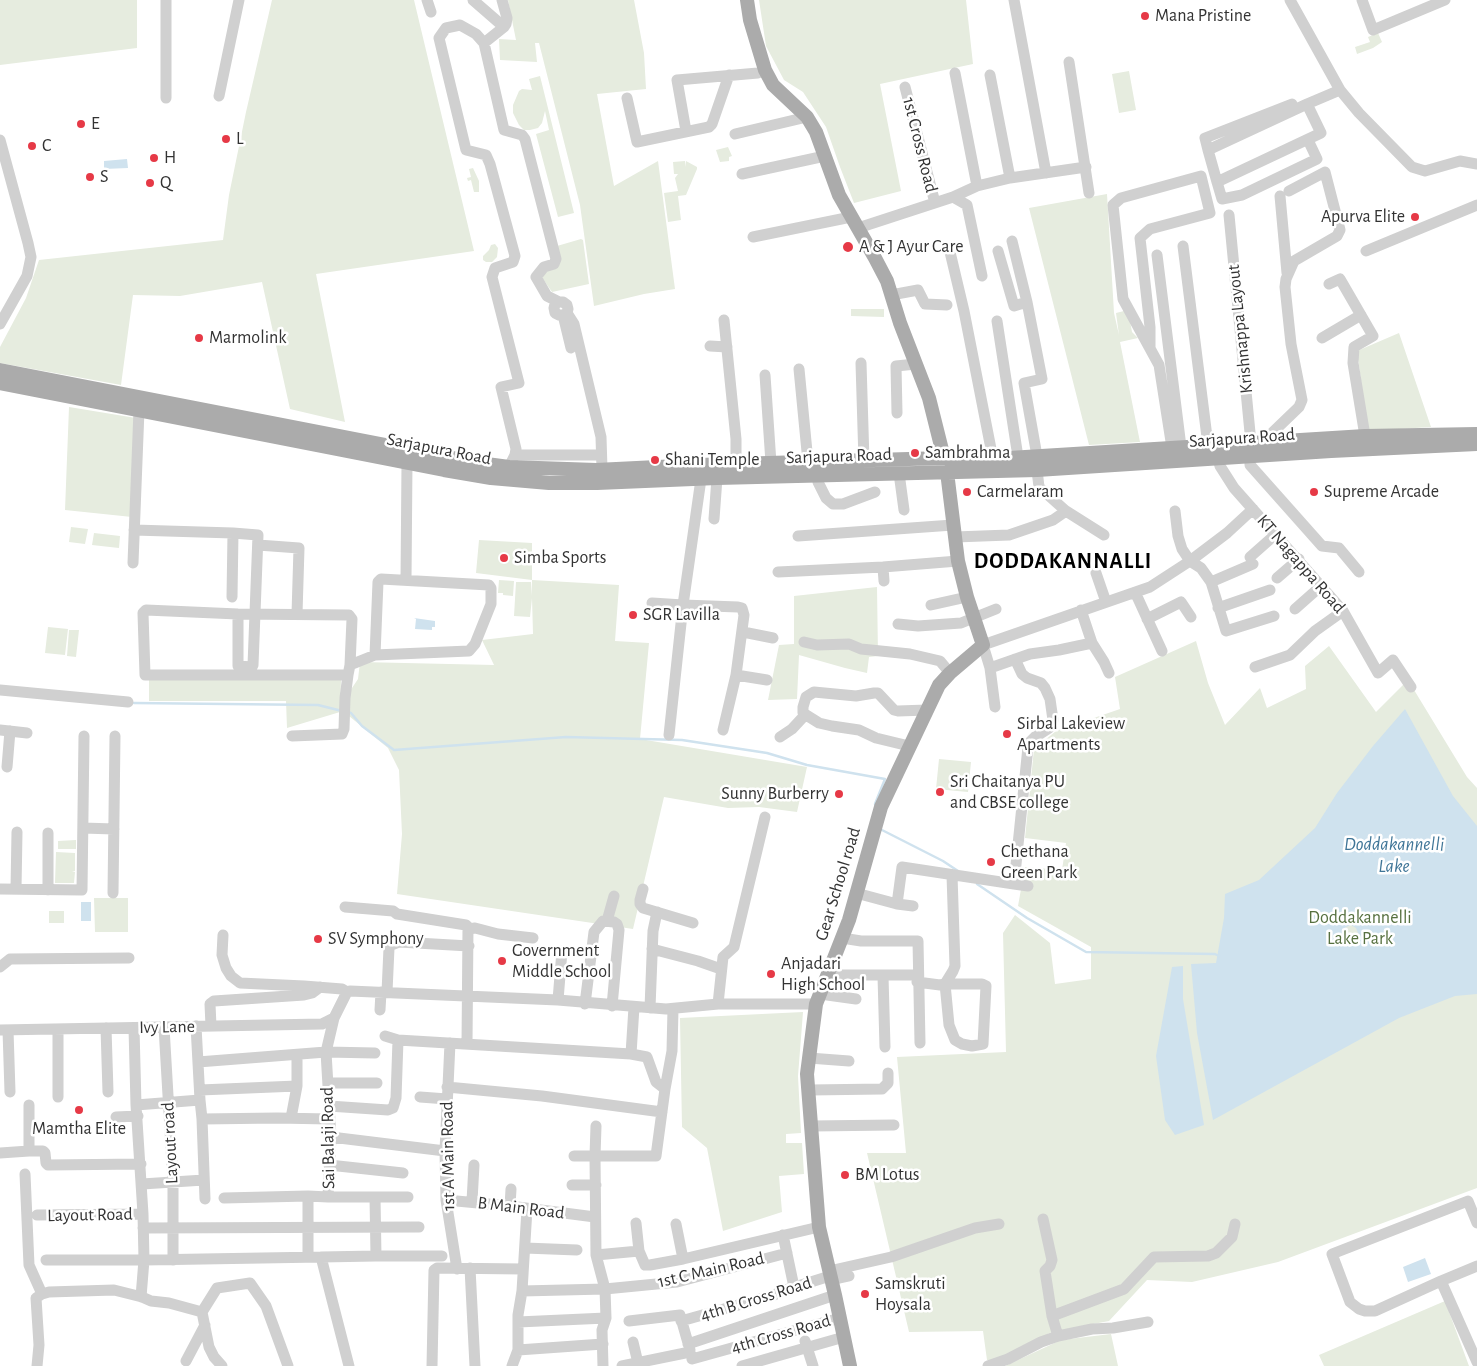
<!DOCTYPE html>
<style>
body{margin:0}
canvas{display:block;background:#fff}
</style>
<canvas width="1477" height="1366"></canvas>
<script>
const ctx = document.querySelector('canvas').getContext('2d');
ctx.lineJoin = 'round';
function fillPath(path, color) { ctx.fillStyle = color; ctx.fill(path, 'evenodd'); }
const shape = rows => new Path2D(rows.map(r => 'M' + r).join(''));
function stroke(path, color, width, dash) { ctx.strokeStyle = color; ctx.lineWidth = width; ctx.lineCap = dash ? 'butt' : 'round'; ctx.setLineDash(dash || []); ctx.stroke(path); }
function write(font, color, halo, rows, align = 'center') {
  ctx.font = font + ' "Alegreya Sans",sans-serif'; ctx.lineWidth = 5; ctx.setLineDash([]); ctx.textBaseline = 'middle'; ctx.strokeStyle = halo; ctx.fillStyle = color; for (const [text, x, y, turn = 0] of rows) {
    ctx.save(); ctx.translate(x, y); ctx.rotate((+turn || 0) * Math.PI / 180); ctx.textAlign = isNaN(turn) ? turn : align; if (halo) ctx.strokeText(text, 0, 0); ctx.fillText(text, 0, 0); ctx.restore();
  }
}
fillPath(shape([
 [0,0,137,0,137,48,0,65],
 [272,0,414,0,474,251,316,274,345,422,290,409,262,282,180,296,133,295,121,385,0,363,0,347,26,298,39,260,223,240,229,195,246,112],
 [508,0,634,0,644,53,646,89,597,94,614,186,658,161,675,289,644,294,594,306,580,205,539,43,535,43,537,62,500,60,499,39,516,40],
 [759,0,966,0,973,64,880,84,901,191,854,203,840,167,826,127,803,92,784,80,766,46],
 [1378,33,1382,42,1373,48,1357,54,1355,47,1370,42,1368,37],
 [1129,71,1136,110,1119,113,1112,74],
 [540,76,574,213,558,217,536,134,549,130,545,111,542,123,538,128,530,130,524,130,519,125,513,113,513,105,519,91,522,89,532,90,529,79],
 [728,147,732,156,729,157,729,161,720,162,716,150],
 [685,161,686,167,686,161,697,167,697,169,686,195,678,196,681,220,668,222,664,193,678,191,675,178,678,174,674,174,673,162],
 [473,168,479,181,479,192,474,192,471,180,468,181,467,178,471,177,469,169],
 [1107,194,1114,313,1119,335,1116,313,1128,310,1132,332,1138,338,1120,342,1140,442,1089,445,1029,208],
 [581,239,583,240,589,284,552,292,543,279,543,275,557,246],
 [495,244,498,248,497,257,492,262,486,262,483,260,483,256,489,250,491,245],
 [851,309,884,309,884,317,851,316],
 [1399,333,1431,427,1368,431,1357,351],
 [69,407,136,418,132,517,65,510],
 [71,527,88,529,85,544,69,542],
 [94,533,120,536,119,548,92,545],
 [479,540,532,543,532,580,619,585,615,641,649,643,640,739,807,767,797,812,759,807,728,808,664,797,633,929,397,894,402,834,399,770,388,748,349,716,350,691,358,679,360,662,494,665,482,640,533,634,532,598,530,617,514,616,516,582,531,582,532,596,532,580,476,573],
 [499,580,514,581,513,596,503,595,503,593,498,593],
 [877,587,878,656,869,657,867,673,845,668,799,655,797,699,768,700,779,645,794,644,794,596],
 [48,627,68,629,65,655,45,653],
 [69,630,79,630,76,657,67,656],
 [1196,641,1208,683,1225,725,1260,688,1267,708,1306,689,1305,666,1329,646,1376,712,1408,680,1467,777,1477,788,1477,1188,1278,1262,1192,1282,1147,1280,1109,1321,1052,1332,994,1360,987,1360,983,1331,909,1332,867,1153,906,1153,897,1057,1006,1052,1003,933,1015,915,1050,943,1055,984,1091,979,1091,947,1018,906,1025,867,1062,870,1066,843,1025,838,1034,749,1056,731,1120,709,1115,677],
 [149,679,341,680,340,712,287,728,286,701,149,701],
 [939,759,971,762,968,792,936,789],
 [76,840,76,849,58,849,58,841],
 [56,852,75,853,75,871,72,872,75,872,74,883,55,883],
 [94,898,128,898,128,932,95,932],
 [49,911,64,911,64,923,49,923],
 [803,1012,798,1076,801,1133,786,1134,786,1143,802,1143,804,1174,779,1176,782,1212,723,1231,707,1148,682,1127,680,1018],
 [1445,1301,1469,1366,1324,1366,1319,1355],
 [1111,1334,1118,1366,1005,1366,1061,1340]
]), '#e6ecdf');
fillPath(shape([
 [127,159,128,168,104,169,104,161],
 [414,618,435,621,435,627,432,627,432,630,415,629,416,619],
 [1405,709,1453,796,1477,826,1477,994,1455,996,1399,1018,1213,1120,1197,1033,1191,964,1216,963,1224,918,1225,894,1259,880,1315,828,1337,793,1373,746],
 [1351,925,1356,928,1358,933,1356,939,1351,941,1345,940,1342,934,1346,927],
 [81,902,91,902,91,921,81,921],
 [1183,966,1183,999,1204,1125,1175,1135,1165,1120,1156,1056,1172,967],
 [1425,1258,1431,1274,1408,1282,1403,1267]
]), '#cfe2ee');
stroke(shape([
 [134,703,318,705,342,711],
 [347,712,351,713,362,726,394,750,566,737,682,740,767,753,807,765,885,779,875,804],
 [880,829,943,861,958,871],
 [977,884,1027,918,1086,952,1215,954,1219,956]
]), '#cfe2ee', 2.5);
stroke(shape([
 [427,0,431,12],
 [473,0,504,27],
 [1014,0,1046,173],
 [1290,0,1340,90,1359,113,1412,167,1425,171,1460,161,1477,164],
 [1362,0,1373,30,1445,0],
 [484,43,504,27,506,24,507,18,502,0],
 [1069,62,1089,193],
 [955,73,977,186],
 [990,75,1010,178],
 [905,87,935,203],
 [219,96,239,0],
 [166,98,166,0],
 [627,98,637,142,709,127,712,124,729,75],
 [1307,104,1321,133,1217,182,1208,150,1307,104,1340,90],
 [686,131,677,80,758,73,765,70],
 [735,134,807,117],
 [0,140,28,243,31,257,27,276,0,324],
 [1208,150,1205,138,1292,104],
 [742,174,825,156],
 [1217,182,1222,199,1242,195,1317,159,1308,140],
 [1280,196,1287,273],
 [953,197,967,205,982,276],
 [1229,215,1251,443],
 [858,228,953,197,977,186,1010,178,1086,167],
 [753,237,851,217],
 [1012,241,1027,302,1042,379,1024,383,1037,456],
 [1183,246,1208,445],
 [998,251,1014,306,1027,302],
 [1366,251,1477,205],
 [950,252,964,311,993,459],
 [1157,255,1181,447],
 [1329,284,1340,279,1373,336,1354,347,1353,363,1365,436],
 [891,295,918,290,925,304,947,305],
 [567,313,563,315,559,315,555,313,554,308,555,304,559,302,563,302,567,305,568,309,567,313,574,324,601,437,602,469],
 [563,315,571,348],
 [724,320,736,439,736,464],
 [997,321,1018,457],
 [1322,338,1361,315],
 [710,346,727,347],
 [1150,347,1150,327,1140,238,1150,229,1210,213,1201,176,1121,198,1113,205,1123,299,1159,365,1172,448],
 [861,363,864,461],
 [799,369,808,462],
 [765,375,771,463],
 [897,413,896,366,916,364],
 [1270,442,1273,432,1299,407,1302,400,1291,344,1285,287,1286,279,1294,261,1337,236,1340,230,1325,172,1289,191],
 [515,455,601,455],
 [1250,457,1250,465,1322,546,1339,548,1359,572],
 [1218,459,1220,466,1234,488,1343,611,1378,673,1393,660,1411,687],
 [509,467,515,455,516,449,501,387,519,383,492,277,495,268,513,262,515,256,490,164,486,155,466,150,439,38,446,28,460,25,476,34,484,43,504,130,522,135,525,139,556,259,554,264,544,267,536,277,547,296,559,302],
 [1037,470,1039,487,1066,511,1104,535],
 [899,473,904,510],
 [818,475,818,482,826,498,833,504,843,504,875,492],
 [701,479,683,605,738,607,742,608,744,615,736,675,723,730],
 [1175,511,1178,536,1182,549,1190,561,1201,568,1211,582,1226,631,1274,616],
 [714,519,717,478],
 [134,530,233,533,258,535,253,665,252,667,238,666,238,614],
 [798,536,953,525],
 [955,537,1009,535,1053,520,1066,511],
 [258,545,299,548,297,614],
 [1250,557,1276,534],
 [133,563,139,410],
 [883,567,884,581],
 [778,572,883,567,958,561],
 [1096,573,1106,602],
 [1277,578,1299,559],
 [406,580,407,463],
 [1211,582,1253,564],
 [1135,592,1162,651],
 [232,597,233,533],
 [652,603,683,605,669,735],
 [931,605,967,597],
 [1218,608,1270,590],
 [1295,609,1321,586],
 [1081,610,1092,643],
 [1147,619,1181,602,1191,617],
 [898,624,918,626,961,623,996,609],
 [743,632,773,638],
 [804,642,817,645,849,644,861,649,910,654,940,661,950,673],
 [350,665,352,619,349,615,238,614,146,610,143,613,145,675,348,675,350,665,375,655,469,651,475,644,491,604,491,588,489,585,381,579,378,582,375,655],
 [1255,667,1290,655,1315,631,1343,611],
 [990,668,995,707],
 [1109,673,1104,662,1092,643,1059,650,1030,654,990,668,983,645,1150,587,1190,561,1227,533,1253,509],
 [736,675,767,680],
 [0,690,128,702],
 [0,730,27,733],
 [292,736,342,734,344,729,345,698,348,675],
 [780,737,792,729,805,715],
 [909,746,876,738,859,730,832,726,819,723,803,713,803,707,806,697,814,692,856,696,874,693,878,693,894,710,898,711,927,710],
 [7,767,10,731],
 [83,828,114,829],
 [48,833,48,890],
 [1014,884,1028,886],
 [0,889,82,890,84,736],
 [16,889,17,832],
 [643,889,640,900,640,904,643,908,693,923],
 [113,893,115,736],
 [856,893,897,904,902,867,1014,884,1028,747,1030,742,1035,737,1049,728,1053,720,1050,699,1045,688,1041,683,1027,678,1022,674,1015,659],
 [897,904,913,906],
 [345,907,393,911,397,914,466,925,468,927,467,1044],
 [607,921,614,896],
 [469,929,475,928,498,934,533,938],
 [223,935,222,955,226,968,231,976,240,983,304,986,342,989,347,992,350,991,558,1000,666,1009,718,1004,816,1004],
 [842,938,861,941,918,941,920,1043],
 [652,949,698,961,721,969],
 [0,967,10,959,129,958],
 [827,975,918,975],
 [883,976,885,1047],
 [917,982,940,985,945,984,982,984,986,986,983,1044,972,1046,962,1044,955,1040,949,1025,945,984],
 [945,984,953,971,955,966,952,875],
 [347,992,334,1018,326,1052,331,1137,328,1197,375,1197,376,1256,321,1257,349,1366],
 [387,992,389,948,391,945,399,942,469,946],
 [820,994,856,999],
 [558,1000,562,951],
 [585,1004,594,932,603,921,614,922,617,924,619,930,612,1006],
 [718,1004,723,957,734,947,765,817],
 [650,1008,653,931,657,912],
 [380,1010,381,992],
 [196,1026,200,1100,202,1119,205,1199],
 [211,1026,210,1004,214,1001,304,995,312,993,320,987],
 [164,1027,173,1181,173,1260],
 [106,1028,108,1092],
 [134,1028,136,1105,143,1214,144,1260,141,1297],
 [0,1030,322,1024,334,1018],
 [8,1030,10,1092],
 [385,1036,398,1040,631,1054,647,1057,656,1082,665,1089,656,1156,595,1156,596,1255,605,1289,606,1318,602,1330,603,1366],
 [450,1043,445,1151,446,1200,457,1269],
 [631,1054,634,1007],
 [809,1058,849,1061],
 [198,1062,326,1052,375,1053],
 [328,1083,377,1083],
 [447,1087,542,1096,662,1112],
 [665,1089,672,1051,673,1009],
 [200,1090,297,1086],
 [810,1090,882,1089,888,1083,888,1073],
 [58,1097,58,1029],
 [420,1097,447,1099],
 [29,1105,29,1151,43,1151,45,1153,46,1163,48,1165,141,1164],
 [136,1105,200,1100],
 [329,1106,388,1110,393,1108,396,1098,398,1040],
 [116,1117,138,1116],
 [291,1118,297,1086,297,1055],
 [202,1119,277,1118,329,1119],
 [812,1126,894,1125],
 [331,1137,445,1151],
 [0,1153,29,1151],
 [574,1156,595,1156,596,1126],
 [329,1165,403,1173],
 [25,1174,29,1265,42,1294],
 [142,1184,204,1180],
 [572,1185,596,1185],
 [308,1196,308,1257],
 [375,1197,408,1197],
 [224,1198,308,1196,328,1197],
 [446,1200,510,1206,595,1217],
 [472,1201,474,1165],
 [510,1206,511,1189],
 [37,1215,143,1214],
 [1043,1219,1052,1260,1050,1266,1045,1271,1052,1316,1058,1336],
 [636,1223,639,1251],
 [1477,1223,1468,1201,1332,1254,1350,1302,1359,1309,1365,1311,1375,1311,1441,1281,1477,1362],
 [676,1224,683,1259],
 [143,1228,419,1227],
 [783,1235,794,1287],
 [525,1248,577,1250],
 [596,1255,639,1251,645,1265,650,1265,683,1259,819,1227],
 [376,1256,442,1256],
 [46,1260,144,1260,321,1257],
 [470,1268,475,1366],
 [829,1271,891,1257,975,1228,999,1224],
 [831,1280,849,1276],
 [1441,1281,1477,1266],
 [522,1291,605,1289,677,1282,787,1253],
 [202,1312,209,1347,214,1357,222,1366],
 [1052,1316,1124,1289,1154,1257,1208,1256,1216,1253,1232,1237,1235,1224],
 [629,1321,680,1315,690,1350],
 [681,1321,774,1295,782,1291,830,1276],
 [518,1322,606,1318],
 [805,1341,813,1366],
 [633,1342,638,1363],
 [688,1344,835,1295],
 [518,1350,603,1344],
 [692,1359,840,1318],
 [186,1361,205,1325],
 [37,1366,39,1345,36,1298,42,1294,49,1292,114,1290,142,1297,151,1301,169,1303,202,1312,217,1288,250,1283,266,1306,288,1366],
 [432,1366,434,1270,437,1268,523,1269],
 [512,1366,518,1350,518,1315,522,1291,527,1209],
 [622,1366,690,1352],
 [742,1366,844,1337],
 [988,1366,1008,1359,1041,1342,1058,1336,1092,1329,1113,1328,1148,1322]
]), '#d0d0d0', 11);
stroke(shape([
 [747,0,750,20,765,70,773,85,807,117,816,132,839,195,875,258,887,281,900,323,929,398,944,458],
 [0,370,360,440,479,463,509,467,596,470,698,465,944,458,993,459,1365,436,1477,434],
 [0,383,444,470,491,478,549,483,597,483,717,478,1037,470,1331,451,1477,444],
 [850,1366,835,1295,819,1227,807,1074,816,1004,849,920,881,807,939,685,950,673,983,645,967,597,958,561,947,472]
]), '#ababab', 14);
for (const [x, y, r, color] of [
 [1145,16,5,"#e63946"],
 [81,124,5,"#e63946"],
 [226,139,5,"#e63946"],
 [32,146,5,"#e63946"],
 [154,158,5,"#e63946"],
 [90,177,5,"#e63946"],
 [150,183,5,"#e63946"],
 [1415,217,5,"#e63946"],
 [848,247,6,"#e63946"],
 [199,338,5,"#e63946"],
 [915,453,5,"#e63946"],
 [655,460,5,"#e63946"],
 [967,492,5,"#e63946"],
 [1314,492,5,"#e63946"],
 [504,558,5,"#e63946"],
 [633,615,5,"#e63946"],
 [1007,734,5,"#e63946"],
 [940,792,5,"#e63946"],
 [839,794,5,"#e63946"],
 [991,862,5,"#e63946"],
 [318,939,5,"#e63946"],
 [502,961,5,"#e63946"],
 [771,974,5,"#e63946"],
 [79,1110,5,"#e63946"],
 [845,1175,5,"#e63946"],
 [865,1294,5,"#e63946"]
]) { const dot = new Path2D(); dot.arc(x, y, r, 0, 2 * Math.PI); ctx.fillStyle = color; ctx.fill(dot); stroke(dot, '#fff', 2); }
write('18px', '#333', '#fff', [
 ["Mana Pristine",1155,16],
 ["E",91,124],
 ["L",236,139],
 ["C",42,146],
 ["H",164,158],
 ["S",100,177],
 ["Q",160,183],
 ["Apurva Elite",1405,217,"right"],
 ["A & J Ayur Care",859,247],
 ["Marmolink",209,338],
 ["Sambrahma",925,453],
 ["Shani Temple",665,460],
 ["Carmelaram",977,492],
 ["Supreme Arcade",1324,492],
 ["Simba Sports",514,558],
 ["SGR Lavilla",643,615],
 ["Sirbal Lakeview",1017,724],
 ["Apartments",1017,745],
 ["Sri Chaitanya PU",950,782],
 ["and CBSE college",950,803],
 ["Sunny Burberry",829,794,"right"],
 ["Chethana",1001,852],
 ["Green Park",1001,873],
 ["SV Symphony",328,939],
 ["Government",512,951],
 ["Middle School",512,972],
 ["Anjadari",781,964],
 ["High School",781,985],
 ["Mamtha Elite",79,1129,"center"],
 ["BM Lotus",855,1175],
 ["Samskruti",875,1284],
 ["Hoysala",875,1305]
], 'left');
write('18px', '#333', '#fff', [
 ["1st Cross Road",920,145,76],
 ["Krishnappa Layout",1240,329,-96],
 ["Sarjapura Road",1242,438,-4],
 ["Sarjapura Road",439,449,11],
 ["Sarjapura Road",839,456,-2],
 ["KT Nagappa Road",1301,564,49],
 ["Gear School road",838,884,-73],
 ["Ivy Lane",167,1027,-1],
 ["Sai Balaji Road",328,1138,-91],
 ["Layout road",170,1143,-93],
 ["1st A Main Road",448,1156,-91],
 ["B Main Road",521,1208,7],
 ["Layout Road",90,1215,-1],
 ["1st C Main Road",711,1270,-13],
 ["4th B Cross Road",756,1299,-17],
 ["4th Cross Road",781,1334,-16]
]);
write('18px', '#56703f', '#fff', [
 ["Doddakannelli",1360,918],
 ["Lake Park",1360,939]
]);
write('italic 19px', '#3f7597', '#fff', [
 ["Doddakannelli",1394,844],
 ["Lake",1394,866]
]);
ctx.letterSpacing = '1px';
write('bold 22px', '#000', '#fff', [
 ["DODDAKANNALLI",1063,561]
]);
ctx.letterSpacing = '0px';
</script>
